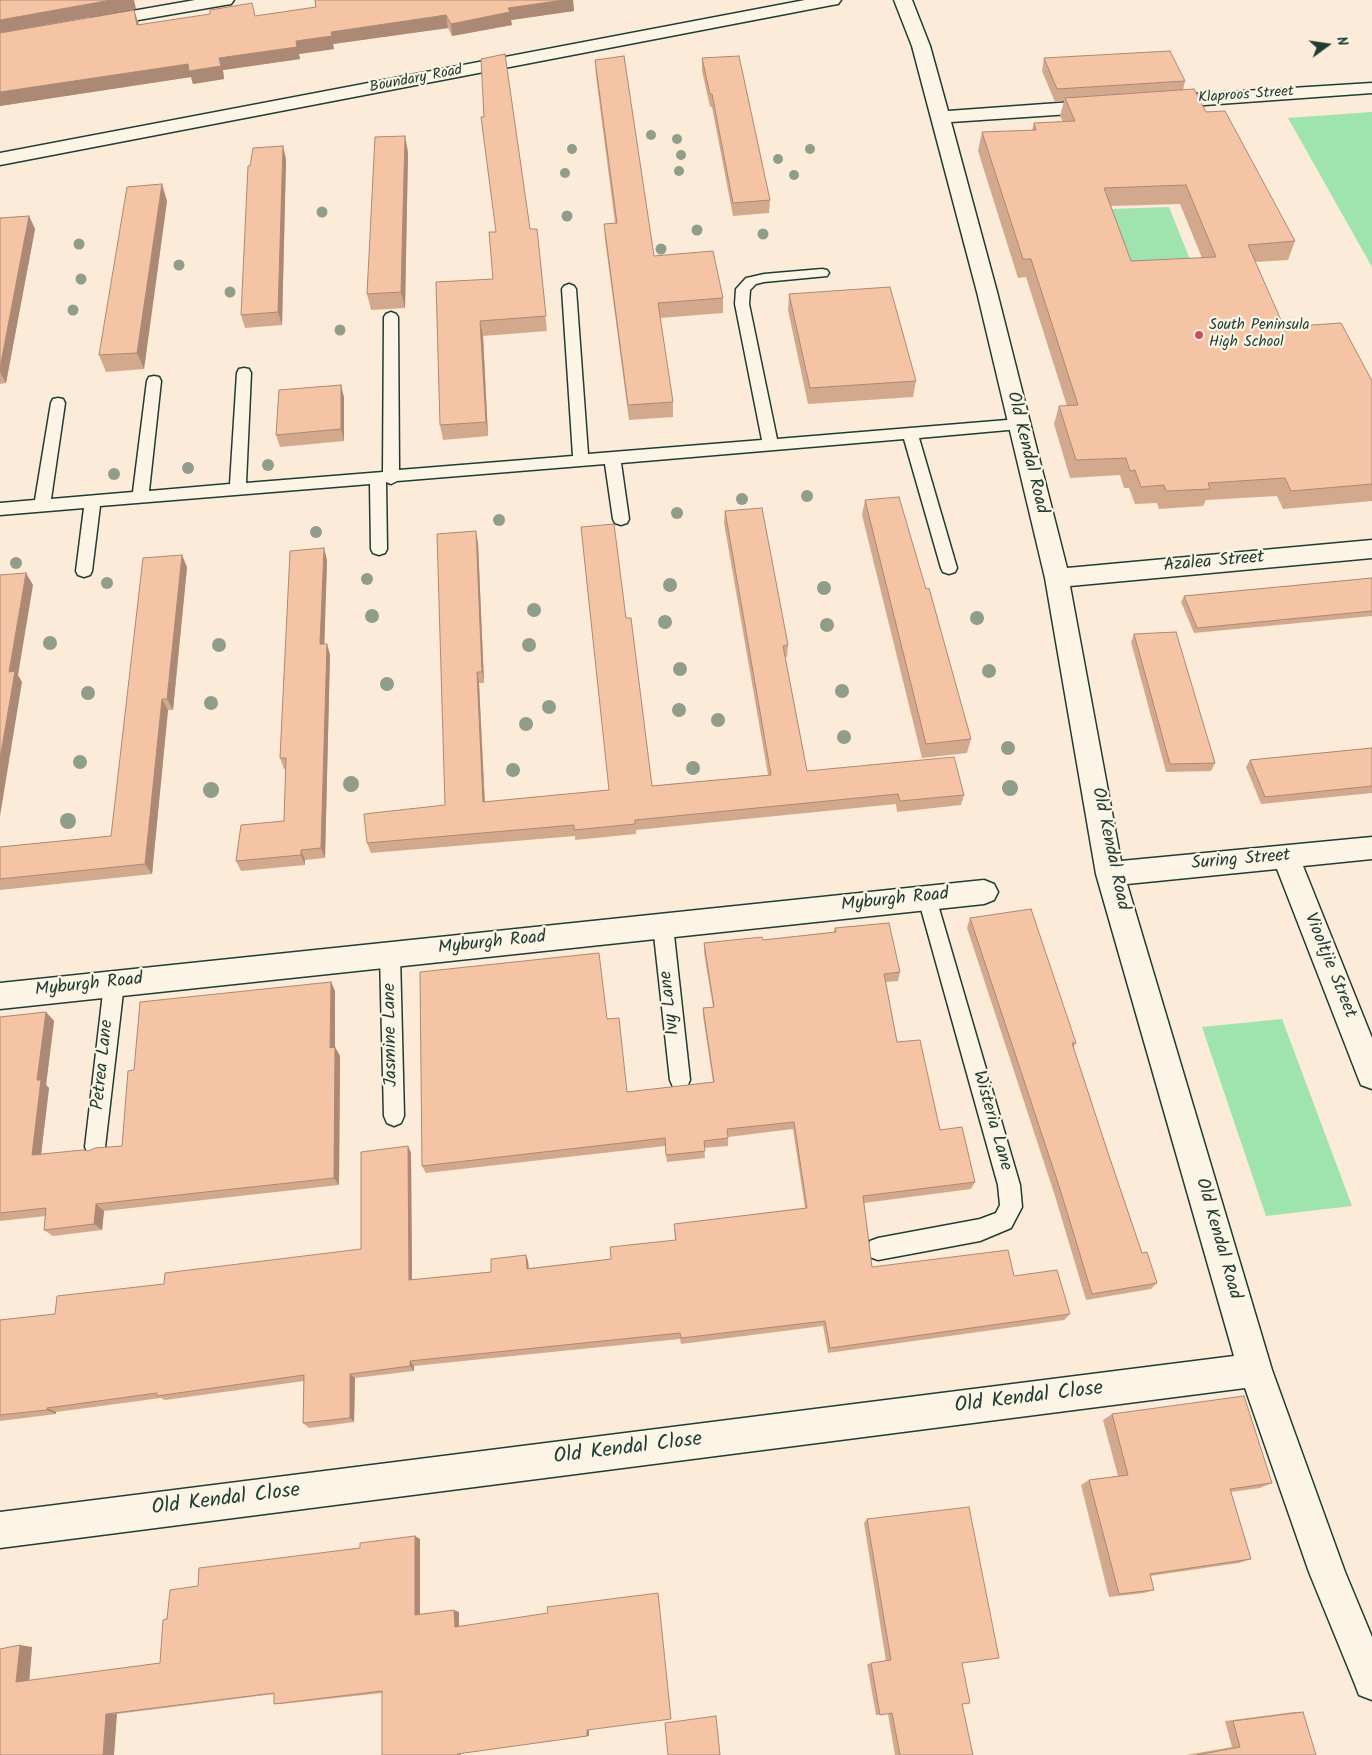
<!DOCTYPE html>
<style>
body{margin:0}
#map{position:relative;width:1372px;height:1755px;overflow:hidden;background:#fbebd8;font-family:Kalam,sans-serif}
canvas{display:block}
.north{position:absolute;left:1302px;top:20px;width:50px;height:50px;-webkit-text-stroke:4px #fcf5e5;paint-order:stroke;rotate:76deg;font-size:14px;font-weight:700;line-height:20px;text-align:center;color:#1f3d34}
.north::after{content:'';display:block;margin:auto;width:18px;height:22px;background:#1f3d34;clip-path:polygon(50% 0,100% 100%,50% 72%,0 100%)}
</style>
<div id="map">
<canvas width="1372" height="1755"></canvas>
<div class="north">N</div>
</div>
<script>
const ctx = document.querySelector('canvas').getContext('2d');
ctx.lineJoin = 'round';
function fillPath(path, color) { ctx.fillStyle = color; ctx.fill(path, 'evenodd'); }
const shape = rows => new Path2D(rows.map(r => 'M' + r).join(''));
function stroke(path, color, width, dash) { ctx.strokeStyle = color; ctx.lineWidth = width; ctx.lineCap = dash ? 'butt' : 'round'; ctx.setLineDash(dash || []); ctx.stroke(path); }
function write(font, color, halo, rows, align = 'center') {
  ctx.font = font + ' Kalam,sans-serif'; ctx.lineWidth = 4.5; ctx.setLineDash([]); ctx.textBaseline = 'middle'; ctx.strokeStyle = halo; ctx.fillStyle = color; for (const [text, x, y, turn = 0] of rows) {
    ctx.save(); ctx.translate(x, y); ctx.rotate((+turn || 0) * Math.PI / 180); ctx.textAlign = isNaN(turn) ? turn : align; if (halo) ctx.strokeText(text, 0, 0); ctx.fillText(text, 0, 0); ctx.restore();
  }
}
fillPath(shape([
 [1372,112,1372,267,1288,118],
 [1169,207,1195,272,1133,274,1110,209],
 [1282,1019,1352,1206,1266,1216,1202,1027]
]), '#9fe3ae');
const lane = shape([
 [822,269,827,270,829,273,827,276,764,282,756,284,750,290,749,304,777,439,1019,419,1024,420,1027,424,1024,428,1019,429,919,438,957,568,955,572,949,574,943,572,941,568,904,439,621,463,629,519,627,523,621,525,615,523,613,519,605,464,397,481,391,484,386,482,387,549,385,553,379,555,373,553,371,549,370,484,100,506,92,571,90,575,84,577,78,575,76,571,84,508,0,515,0,503,35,500,51,403,53,399,58,398,63,399,65,403,51,499,133,492,147,381,149,377,154,376,159,377,161,381,149,491,230,484,237,373,239,369,244,368,249,369,251,373,246,483,383,472,384,317,386,314,391,312,396,314,398,317,399,470,573,456,562,289,564,286,569,284,574,286,576,289,588,454,762,440,735,304,736,289,746,278,751,277,764,274,822,269],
 [927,890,934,892,936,898,1020,1185,1022,1207,1011,1228,980,1241,878,1260,870,1257,867,1249,870,1241,878,1238,980,1219,996,1213,1000,1205,998,1185,918,898,920,892,927,890],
 [663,918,670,920,673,926,690,1080,687,1087,680,1089,673,1087,670,1080,653,926,656,920,663,918],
 [390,946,397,949,400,955,404,1116,401,1123,394,1126,387,1123,384,1116,380,955,383,949,390,946],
 [114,975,121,978,124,984,105,1147,102,1154,95,1157,88,1154,85,1147,104,984,107,978,114,975]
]);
const street = shape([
 [195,0,234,0,231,4,225,5,98,27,92,26,89,22,92,18,98,17,195,0],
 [894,0,912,0,930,46,948,111,1100,100,1107,102,1109,106,1107,110,1100,112,951,122,997,292,1067,568,1372,540,1372,558,1070,586,1121,861,1372,837,1372,859,1303,866,1372,1038,1372,1089,1361,1085,1357,1075,1277,869,1127,884,1272,1370,1345,1572,1372,1637,1372,1700,1359,1695,1354,1682,1309,1572,1245,1388,0,1548,0,1512,1234,1356,1096,874,1045,578,977,292,912,46,894,0],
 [1372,83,1372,93,1163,108,1156,106,1154,102,1156,98,1163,96,1372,83],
 [984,880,994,884,998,892,994,900,984,904,0,1009,0,983,984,880]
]);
const secondary = shape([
 [805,0,841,0,838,4,832,5,0,165,0,153,805,0]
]);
stroke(lane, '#1f3d34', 3);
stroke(street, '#1f3d34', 3);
stroke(secondary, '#1f3d34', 3);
fillPath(lane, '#fcf5e5');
fillPath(street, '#fcf5e5');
fillPath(secondary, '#fcf5e5');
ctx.fillStyle = '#909d8b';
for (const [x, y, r] of [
 [651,135,5],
 [677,139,5],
 [572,149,5],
 [810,149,5],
 [681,155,5],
 [778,159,5],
 [679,171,5],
 [565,173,5],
 [794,175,5],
 [322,212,5.5],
 [567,216,5.5],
 [697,230,5.5],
 [763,234,5.5],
 [79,244,5.5],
 [661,249,5.5],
 [179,265,5.5],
 [81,279,5.5],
 [230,292,5.5],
 [73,310,5.5],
 [340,330,5.5],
 [268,465,6],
 [188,468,6],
 [114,474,6],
 [807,496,6],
 [742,499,6],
 [677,513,6],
 [499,520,6],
 [316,532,6],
 [16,563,6],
 [367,579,6],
 [107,583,6],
 [670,585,7],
 [824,588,7],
 [534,610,7],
 [372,616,7],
 [977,618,7],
 [665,622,7],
 [827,625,7],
 [50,643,7],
 [219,645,7],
 [529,645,7],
 [680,669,7],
 [989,671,7],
 [387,684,7],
 [842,691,7],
 [88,693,7],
 [211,703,7],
 [549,707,7],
 [679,710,7],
 [718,720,7],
 [526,724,7],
 [844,737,7],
 [1008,748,7],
 [80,762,7],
 [693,768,7],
 [513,770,7],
 [351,784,8],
 [1010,788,8],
 [211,790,8],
 [68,821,8]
]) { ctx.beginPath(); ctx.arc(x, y, r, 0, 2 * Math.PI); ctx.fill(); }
fillPath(shape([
 [315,0,573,0,574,11,511,20,512,25,452,36,448,28,333,44,334,49,299,54,300,59,223,70,224,79,193,84,191,77,0,106,134,10,139,25,255,16,316,7],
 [702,58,770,200,769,213,733,216,712,107,710,107,702,71],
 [1044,58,1185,81,1183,90,1206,112,1295,241,1288,260,1255,262,1284,327,1372,381,1372,501,1283,509,1277,496,1206,500,1203,506,1159,509,1157,503,1135,504,1129,488,1124,488,1120,475,1070,478,1054,424,1059,406,1067,406,1026,277,1018,278,978,151,982,132,1032,130,1034,123,1063,122,1060,116,1064,101,1055,102,1042,71],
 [1180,204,1202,258,1131,261,1111,206],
 [595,60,654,256,723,298,723,313,660,318,673,402,673,417,629,420,605,239,604,224,615,223,596,76],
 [408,152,405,308,371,310,367,294],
 [286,159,282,325,245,328,241,315],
 [167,201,144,369,106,372,99,355],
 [29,216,35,229,6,383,0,384,0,218],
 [530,229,537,229,547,331,483,336,488,436,443,440,440,425,493,279],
 [789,294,916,381,913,397,808,404,788,310],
 [344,397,344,441,280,447,276,435],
 [865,500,926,589,971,739,967,753,922,758,862,515],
 [725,511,788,645,787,657,785,657,807,771,964,795,961,805,897,812,896,804,636,830,636,834,575,840,575,836,371,853,367,843,445,805,478,543,484,683,479,683,485,802,609,790,626,618,652,786,768,775,724,523],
 [327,560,324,644,327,644,330,655,325,858,305,860,305,865,241,871,236,861,284,821,286,769,284,769,280,758],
 [187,567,173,710,168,710,152,874,0,890,0,847,111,836],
 [1372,578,1372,616,1194,633,1181,602,1184,596],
 [1134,634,1215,763,1211,771,1166,772,1131,642],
 [1372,748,1372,793,1261,804,1246,767,1250,760],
 [970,918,1076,1043,1073,1048,1142,1253,1157,1283,1151,1289,1086,1300,1055,1196,967,928],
 [835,928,900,972,898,981,886,982,897,1042,940,1130,975,1182,971,1189,864,1203,872,1267,1014,1276,1070,1314,1064,1320,828,1353,823,1326,681,1344,680,1339,414,1366,414,1371,355,1378,354,1422,309,1428,303,1423,304,1381,165,1400,161,1398,56,1412,56,1414,0,1421,0,1320,55,1314,164,1284,361,1249,408,1146,411,1153,412,1280,491,1272,526,1255,528,1261,529,1268,611,1259,675,1240,674,1224,805,1208,793,1129,728,1137,728,1146,704,1148,705,1158,667,1162,665,1146,426,1173,422,1166,607,1019,627,1092,713,1082,703,1016,703,1008,713,1007,704,953,704,943,763,940,834,932],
 [331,982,335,991,335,1047,340,1056,339,1185,104,1211,102,1230,53,1236,44,1230,46,1216,0,1221,0,1017,46,1012,54,1021,46,1085,49,1088,41,1154,88,1151,122,1146,134,1070],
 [1112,1414,1272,1483,1260,1488,1231,1492,1251,1559,1239,1563,1150,1576,1154,1590,1144,1593,1109,1597,1081,1485,1089,1480,1118,1476,1103,1420],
 [867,1519,999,1658,962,1663,962,1704,973,1755,895,1755,888,1714,876,1715,867,1664,886,1661,864,1523],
 [420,1539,420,1614,459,1612,459,1626,589,1730,589,1736,461,1753,461,1755,382,1755,382,1693,281,1704,274,1704,274,1694,117,1714,0,1755,32,1647,29,1681,160,1663,167,1619,198,1586,360,1548],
 [1294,1712,1303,1712,1316,1755,1186,1755,1232,1747,1225,1721]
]), '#d3a98e');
fillPath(shape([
 [111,0,134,0,136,9,0,33,0,20],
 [564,0,573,0,574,11,511,20,512,25,452,36,451,24,508,8],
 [134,10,138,22,141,38,137,25],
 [446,15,448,28,333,44,334,49,299,54,300,59,223,70,224,79,193,84,191,77,0,106,0,92,219,58,296,41,331,32],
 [405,136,408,152,405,308,401,292],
 [283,146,286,159,282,325,278,312],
 [162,184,167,201,144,369,137,353],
 [29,216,35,229,6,383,0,372,0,368],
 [480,321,483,336,488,436,486,422],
 [341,385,344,397,344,441,341,429],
 [476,531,478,543,484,683,482,672],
 [324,548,327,560,324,656,320,644],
 [182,555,187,567,173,710,167,699],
 [26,573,33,585,18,675,22,682,0,816,0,759,9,672],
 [327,644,330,655,325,858,321,848],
 [477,672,479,683,485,812,483,802],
 [162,699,168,710,152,874,145,864],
 [301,850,305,860,305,865,301,855],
 [331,982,335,991,335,1056,330,1048],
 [46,1012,54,1021,46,1085,49,1088,40,1163,32,1155,37,1080],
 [335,1047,340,1056,339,1185,334,1178],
 [408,1146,411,1153,412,1286,409,1280],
 [96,1204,104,1211,102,1230,94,1224],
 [526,1255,528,1261,529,1275,527,1269],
 [410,1361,414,1366,414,1371,410,1366],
 [350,1374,355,1378,354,1422,350,1418],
 [47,1408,56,1412,56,1414,47,1410],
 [415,1536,420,1539,420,1617,415,1615],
 [454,1610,459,1612,459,1628,455,1627],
 [20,1645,32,1647,29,1683,16,1682],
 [106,1714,117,1714,114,1755,103,1755],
 [587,1730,589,1730,589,1736,587,1736]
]), '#ac8974');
const building = shape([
 [0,0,111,0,0,20,0,0],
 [315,0,564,0,508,8,510,12,451,24,446,15,331,32,332,36,296,41,297,47,219,58,221,66,189,71,188,64,0,92,0,33,134,10,137,25,210,14,210,10,252,3,255,16,316,7,315,0],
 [1170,51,1185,81,1057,89,1044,58,1170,51],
 [505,54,530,229,537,229,546,316,480,321,486,422,440,425,436,282,493,279,489,232,496,232,481,117,484,117,481,59,505,54],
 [624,56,654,256,713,251,723,298,658,303,673,402,628,405,604,224,617,223,595,60,624,56],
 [739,56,770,200,733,203,712,94,710,94,702,58,739,56],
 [1194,89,1206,112,1225,111,1295,241,1248,245,1284,327,1341,323,1372,381,1372,484,1291,491,1285,478,1208,483,1210,489,1166,491,1164,485,1141,487,1135,470,1130,471,1126,458,1076,460,1059,406,1078,405,1031,259,1023,259,982,132,1036,130,1034,123,1075,121,1065,98,1194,89],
 [1186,185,1216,257,1131,261,1104,188,1186,185],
 [405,136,401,292,367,294,375,137,405,136],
 [283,146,278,312,241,315,248,166,250,166,253,148,283,146],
 [162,184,137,353,99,355,127,187,162,184],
 [29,216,0,368,0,218,29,216],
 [890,287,916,381,810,388,789,294,890,287],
 [341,385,341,429,276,435,279,390,341,385],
 [899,497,926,589,929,588,971,739,926,744,865,500,899,497],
 [762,508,788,645,783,646,807,771,954,757,964,795,900,801,898,794,635,820,635,824,574,830,574,825,367,843,364,814,445,805,437,534,476,531,482,672,477,672,483,802,609,790,581,527,614,524,626,618,631,618,652,786,771,775,725,511,762,508],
 [324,548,320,644,327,644,321,848,301,850,301,855,236,861,241,825,284,821,286,758,280,758,290,551,324,548],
 [182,555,167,699,162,699,145,864,0,879,0,847,111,836,143,558,182,555],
 [26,573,9,672,15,671,0,759,0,575,26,573],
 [1372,578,1372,611,1197,628,1184,596,1372,578],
 [1176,632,1215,763,1170,764,1134,634,1176,632],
 [1372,748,1372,786,1265,797,1250,760,1372,748],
 [1031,909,1076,1043,1072,1043,1108,1153,1142,1253,1147,1252,1157,1283,1092,1294,1060,1189,970,918,1031,909],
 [889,923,900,972,884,974,897,1042,920,1040,940,1130,962,1127,975,1182,863,1196,872,1267,1008,1250,1014,1276,1057,1270,1070,1314,830,1348,825,1321,681,1338,680,1333,410,1361,410,1366,350,1374,350,1418,303,1423,304,1375,157,1396,157,1393,47,1408,47,1410,0,1415,0,1320,55,1314,57,1296,164,1284,165,1273,361,1249,361,1152,408,1146,409,1280,491,1272,491,1259,526,1255,527,1269,611,1259,610,1247,676,1240,674,1224,807,1208,794,1122,727,1129,728,1138,704,1141,705,1151,666,1155,665,1138,422,1166,420,972,599,953,607,1019,619,1018,627,1092,714,1082,703,1008,714,1007,704,943,762,937,763,940,836,932,835,928,889,923],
 [331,982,330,1048,335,1047,334,1178,96,1204,94,1224,44,1230,46,1208,0,1213,0,1017,46,1012,37,1080,41,1080,32,1155,83,1150,88,1151,95,1148,122,1146,128,1071,134,1070,140,1002,331,982],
 [1244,1396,1272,1483,1230,1489,1251,1559,1150,1574,1154,1590,1119,1594,1089,1480,1128,1475,1112,1414,1244,1396],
 [969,1507,999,1658,962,1663,970,1703,962,1704,973,1755,900,1755,892,1713,880,1715,871,1663,891,1660,867,1519,969,1507],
 [415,1536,415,1615,454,1610,455,1627,548,1613,547,1607,658,1593,671,1719,587,1730,587,1736,457,1754,457,1755,382,1755,382,1691,274,1704,274,1693,106,1714,103,1755,0,1755,0,1649,20,1645,16,1682,160,1663,163,1620,167,1619,170,1590,198,1586,199,1568,360,1548,360,1543,415,1536],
 [1303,1712,1316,1755,1197,1755,1240,1747,1233,1721,1303,1712],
 [716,1716,720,1755,668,1755,665,1723,716,1716]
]);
fillPath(building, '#f5c4a5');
stroke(building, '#ac8974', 1);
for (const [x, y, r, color] of [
 [1199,335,5,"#d1495b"]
]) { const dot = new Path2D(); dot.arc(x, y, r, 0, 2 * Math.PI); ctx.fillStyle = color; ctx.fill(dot); stroke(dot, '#fcf5e5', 2); }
write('15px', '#1f3d34', '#fcf5e5', [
 ["Boundary Road",416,80,-11],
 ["Klaproos Street",1246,96,-4]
]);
write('15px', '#1f3d34', '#fcf5e5', [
 ["South Peninsula",1209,326],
 ["High School",1209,343]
], 'left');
write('18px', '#1f3d34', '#fcf5e5', [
 ["Old Kendal Road",1026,453,76],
 ["Azalea Street",1214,563,-5],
 ["Old Kendal Road",1109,849,78],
 ["Suring Street",1241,861,-5],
 ["Myburgh Road",895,901,-6],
 ["Myburgh Road",492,944,-6],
 ["Viooltjie Street",1329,966,68],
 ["Myburgh Road",89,986,-6],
 ["Ivy Lane",671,1003,-97],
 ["Jasmine Lane",392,1035,-91],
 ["Petrea Lane",104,1065,-84],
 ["Wisteria Lane",991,1121,74],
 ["Old Kendal Road",1217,1239,74]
]);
write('21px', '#1f3d34', '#fcf5e5', [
 ["Old Kendal Close",1029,1399,-7],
 ["Old Kendal Close",628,1450,-7],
 ["Old Kendal Close",226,1501,-7]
]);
</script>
